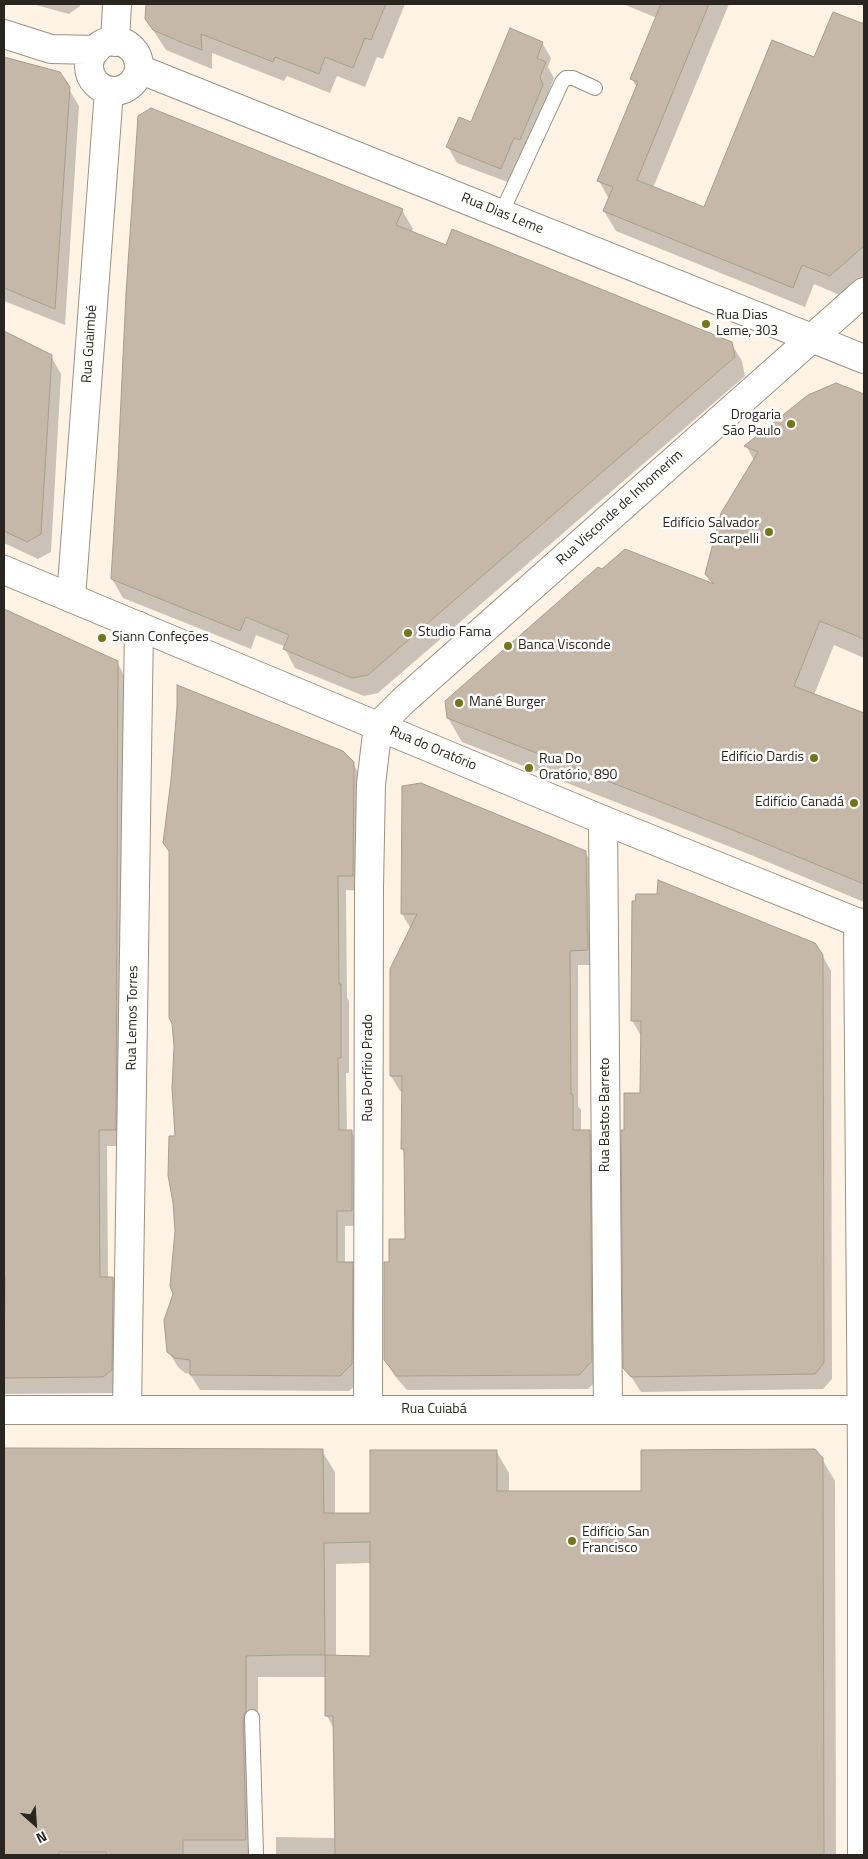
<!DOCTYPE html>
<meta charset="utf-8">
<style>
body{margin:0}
#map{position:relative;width:868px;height:1859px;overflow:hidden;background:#fef3e5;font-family:"Titillium Web",sans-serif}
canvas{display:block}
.frame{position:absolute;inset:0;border:5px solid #2a251e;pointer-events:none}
.north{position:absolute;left:10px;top:1799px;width:50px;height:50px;-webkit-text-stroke:4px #fff;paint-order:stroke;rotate:154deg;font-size:14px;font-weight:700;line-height:20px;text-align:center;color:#2a251e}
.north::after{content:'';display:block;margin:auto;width:18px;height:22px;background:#2a251e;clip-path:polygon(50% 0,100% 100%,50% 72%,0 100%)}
</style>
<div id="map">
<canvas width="868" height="1859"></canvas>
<div class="frame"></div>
<div class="north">N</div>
</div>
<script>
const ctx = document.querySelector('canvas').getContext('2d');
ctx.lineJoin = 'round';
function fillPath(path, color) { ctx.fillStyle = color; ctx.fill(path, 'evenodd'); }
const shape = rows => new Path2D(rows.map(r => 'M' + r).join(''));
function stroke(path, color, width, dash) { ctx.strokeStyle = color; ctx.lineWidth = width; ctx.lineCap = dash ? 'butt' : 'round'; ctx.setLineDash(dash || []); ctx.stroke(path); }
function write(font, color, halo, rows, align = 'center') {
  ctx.font = font + ' "Titillium Web",sans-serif'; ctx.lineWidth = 5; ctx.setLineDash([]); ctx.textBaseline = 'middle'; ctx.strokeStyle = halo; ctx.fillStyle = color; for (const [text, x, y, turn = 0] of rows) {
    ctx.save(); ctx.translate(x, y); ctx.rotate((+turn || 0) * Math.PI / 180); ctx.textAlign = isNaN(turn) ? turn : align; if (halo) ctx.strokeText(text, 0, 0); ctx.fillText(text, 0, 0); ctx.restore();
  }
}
fillPath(shape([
 [32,4,80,4,80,6,69,14],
 [147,4,405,4,383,59,377,57,365,87,337,76,330,93,287,76,284,81,212,53,212,69,166,50,146,19],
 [623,4,729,4,653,188,705,209,815,59,862,24,864,16,864,276,842,296,814,284,805,307,616,231,604,211,609,199,599,181,637,88,632,79,657,18],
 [542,43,551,58,548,67,554,78,548,94,551,102,510,183,457,163,448,147,472,124],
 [4,58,59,73,79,106,65,325,4,301],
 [402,210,413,229,411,233,446,247,731,343,742,361,745,376,378,693,364,696,295,668,285,649,286,647,256,635,251,649,123,598,112,579],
 [4,333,51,356,61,374,51,552,38,559,4,543],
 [836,384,864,396,864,658,834,645,814,695,864,714,864,902,751,855,462,742,448,718,602,571,713,585,706,574,754,460,746,446],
 [4,611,117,662,126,679,124,1146,107,1146,108,1278,113,1278,122,1295,121,1386,113,1393,4,1394],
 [353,763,362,779,361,891,346,890,347,998,349,1001,349,1073,346,1073,347,1131,351,1131,360,1146,360,1226,345,1226,345,1264,352,1264,361,1279,361,1380,349,1391,200,1390,190,1374,185,1373,178,1367,168,1351,174,1294,176,1137,170,853,164,843],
 [403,787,585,852,594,867,596,965,578,965,578,1106,581,1110,581,1131,589,1131,598,1146,600,1377,588,1389,407,1390,394,1375,385,1360,390,1263,406,1241,405,1154,402,1149,403,1091,400,1091,391,1076,411,929,402,914],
 [637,903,822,955,831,971,832,1379,823,1389,641,1392,625,1367,626,1131,641,1094,641,1036,632,1020],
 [4,1450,322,1451,335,1472,335,1514,371,1514,496,1451,509,1473,509,1493,642,1492,822,1459,835,1481,836,1855,276,1855,276,1837,336,1838,334,1729,327,1716,326,1677,258,1677,258,1855,4,1855],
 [371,1563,371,1657,336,1657,336,1564]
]), '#0003');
const building = shape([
 [146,4,386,4,371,40,365,38,353,68,325,57,319,74,275,57,273,62,201,34,202,50,183,43,153,30,145,19,146,4],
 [661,4,709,4,637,180,704,207,772,40,814,57,833,12,864,24,864,246,830,276,802,265,793,288,603,211,613,187,597,181,638,82,630,79,661,4],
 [510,28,543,42,537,58,546,62,540,77,543,85,520,140,514,138,501,169,446,147,459,117,471,122,510,28],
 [4,57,60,72,70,87,55,309,4,288,4,57],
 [151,108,403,209,396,225,446,245,452,229,732,342,735,357,368,675,352,678,283,649,289,635,246,617,240,631,111,579,118,464,126,293,138,116,151,108],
 [4,331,52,355,41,534,27,542,4,531,4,331],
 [836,383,864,394,864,639,820,621,794,686,864,713,864,884,735,831,447,718,445,701,598,567,602,569,625,549,714,584,705,574,721,513,758,452,744,446,808,395,836,383],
 [4,609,118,661,116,1130,99,1130,100,1277,113,1277,112,1370,103,1377,4,1378,5,1277,4,1277,4,609],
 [177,685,343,751,354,762,353,876,338,876,339,984,341,984,341,1058,338,1058,339,1130,352,1130,352,1211,337,1211,337,1262,353,1262,352,1364,340,1376,190,1375,190,1360,175,1358,167,1352,164,1320,173,1294,170,1286,175,1231,173,1203,168,1175,169,1136,175,1136,172,1088,174,1046,172,1023,169,1018,169,851,163,843,171,780,177,707,177,685],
 [421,783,586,851,588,950,570,951,571,1094,573,1094,573,1130,590,1130,592,1361,579,1375,397,1376,384,1360,384,1262,389,1262,389,1239,405,1239,404,1149,401,1149,402,1076,390,1076,390,969,417,914,401,914,402,786,421,783],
 [658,880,815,943,823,955,824,1363,815,1374,631,1377,623,1368,621,1130,624,1130,624,1093,640,1093,641,1021,631,1021,632,901,635,901,636,894,657,894,658,880],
 [4,1448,323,1449,324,1513,370,1513,370,1450,497,1450,497,1491,641,1491,641,1450,815,1449,823,1458,824,1855,335,1855,333,1716,325,1716,325,1655,286,1655,246,1656,246,1711,243,1717,246,1840,183,1840,183,1855,106,1855,106,1852,59,1852,59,1855,4,1855,4,1448],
 [370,1542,370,1656,325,1655,324,1543,370,1542]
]);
fillPath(building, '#c5b8a8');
stroke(building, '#a99c8c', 1);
const service = shape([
 [501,214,562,82,566,78,573,78,595,88],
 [252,1717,256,1855]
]);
const minor = shape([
 [4,34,51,49,96,50],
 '89 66a25 25 0 1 1 50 0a25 25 0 1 1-50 0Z',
 [115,42,117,4],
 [139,69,864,359],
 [71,598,109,91],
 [603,820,608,1410],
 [858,922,862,1462,862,1855],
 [4,1410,864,1410],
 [127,1410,139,626],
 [368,1410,369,887,371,784,378,726,403,701,864,292]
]);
const tertiary = shape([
 [4,570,603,820,864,925]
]);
stroke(service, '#9c9080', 16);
stroke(minor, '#9c9080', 30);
stroke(tertiary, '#9c9080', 30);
stroke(service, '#fff', 14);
stroke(minor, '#fff', 28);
stroke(tertiary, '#fff', 28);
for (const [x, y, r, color] of [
 [706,324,5,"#747419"],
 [791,424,5,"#747419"],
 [769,532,5,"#747419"],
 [408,633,5,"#747419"],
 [102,638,5,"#747419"],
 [508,646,5,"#747419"],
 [459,703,5,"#747419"],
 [814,758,5,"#747419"],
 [529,768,5,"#747419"],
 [854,803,5,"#747419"],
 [572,1541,5,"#747419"]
]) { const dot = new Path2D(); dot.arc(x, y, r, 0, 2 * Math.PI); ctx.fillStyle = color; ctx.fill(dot); stroke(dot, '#fff', 2); }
write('14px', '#2a251e', '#fff', [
 ["Rua Dias Leme",502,214,22],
 ["Rua Guaimbé",90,344,-86],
 ["Rua Visconde de Inhomerim",620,508,-42],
 ["Rua do Oratório",433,749,23],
 ["Rua Lemos Torres",133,1018,-89],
 ["Rua Porfírio Prado",369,1068,-90],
 ["Rua Bastos Barreto",606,1115,-90],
 ["Rua Cuiabá",434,1410]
]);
write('14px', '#2a251e', '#fff', [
 ["Rua Dias",716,316],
 ["Leme, 303",716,332],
 ["Drogaria",781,416,"right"],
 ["São Paulo",781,432,"right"],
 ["Edifício Salvador",759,524,"right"],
 ["Scarpelli",759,540,"right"],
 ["Studio Fama",418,633],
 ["Siann Confeções",112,638],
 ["Banca Visconde",518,646],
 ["Mané Burger",469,703],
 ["Edifício Dardis",804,758,"right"],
 ["Rua Do",539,760],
 ["Oratório, 890",539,776],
 ["Edifício Canadá",844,803,"right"],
 ["Edifício San",582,1533],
 ["Francisco",582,1549]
], 'left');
</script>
